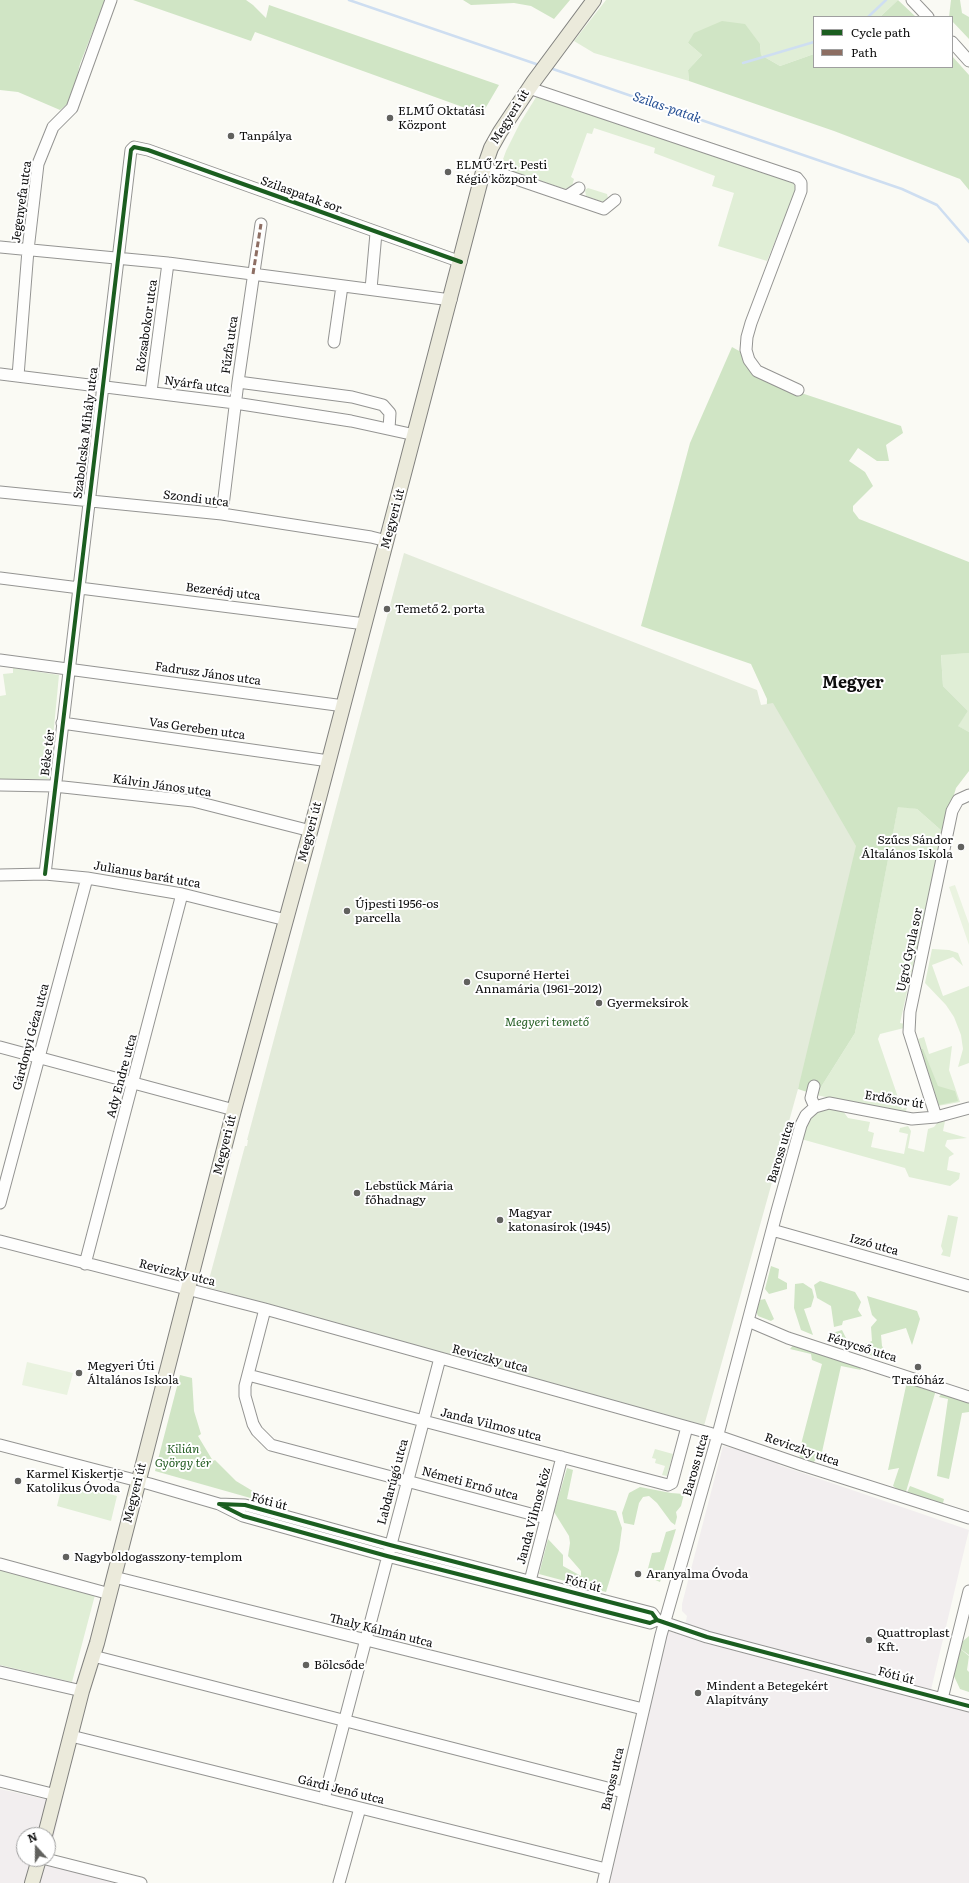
<!DOCTYPE html>
<meta charset="utf-8">
<style>
body{margin:0}
#map{position:relative;width:969px;height:1883px;overflow:hidden;background:#fafaf4;font-family:Literata,serif}
canvas{display:block}
.legend{position:absolute;left:813px;top:16px;width:140px;height:52px;box-sizing:border-box;background:#fff;border:1px solid #9f9f9f;margin:0;padding:5px 7px;list-style:none;font-size:12px;color:#0e0e0e}
.legend li{display:flex;align-items:center;gap:8px;height:20px}
.legend b{width:20px;border:1px solid #9f9f9f}
.north{position:absolute;left:16px;top:1827px;width:40px;height:40px;box-sizing:border-box;background:#fff;border:1px solid #9f9f9f;border-radius:50%;rotate:339deg;font-size:11px;font-weight:700;line-height:16px;text-align:center;color:#0e0e0e}
.north::after{content:'';display:block;margin:auto;width:14px;height:18px;background:#61615e;clip-path:polygon(50% 0,100% 100%,50% 72%,0 100%)}
</style>
<div id="map">
<canvas width="969" height="1883"></canvas>
<ul class="legend">
<li><b style="height:5px;background:#1b5e20"></b>Cycle path</li>
<li><b style="height:5px;background:#8d6e63"></b>Path</li>
</ul>
<div class="north">N</div>
</div>
<script>
const ctx = document.querySelector('canvas').getContext('2d');
ctx.lineJoin = 'round';
function fillPath(path, color) { ctx.fillStyle = color; ctx.fill(path, 'evenodd'); }
const shape = rows => new Path2D(rows.map(r => 'M' + r).join(''));
function stroke(path, color, width, dash) { ctx.strokeStyle = color; ctx.lineWidth = width; ctx.lineCap = dash ? 'butt' : 'round'; ctx.setLineDash(dash || []); ctx.stroke(path); }
function write(font, color, halo, rows, align = 'center') {
  ctx.font = font + ' Literata,serif'; ctx.lineWidth = 4; ctx.setLineDash([]); ctx.textBaseline = 'middle'; ctx.strokeStyle = halo; ctx.fillStyle = color; for (const [text, x, y, turn = 0] of rows) {
    ctx.save(); ctx.translate(x, y); ctx.rotate((+turn || 0) * Math.PI / 180); ctx.textAlign = isNaN(turn) ? turn : align; if (halo) ctx.strokeText(text, 0, 0); ctx.fillText(text, 0, 0); ctx.restore();
  }
}
fillPath(shape([
 [723,1446,775,1459,779,1465,969,1530,930,1694,969,1704,969,1883,605,1883,664,1630,683,1635,687,1616,682,1611,682,1604],
 [0,1789,62,1803,48,1862,131,1883,0,1883],
 [24,1835,48,1835,48,1859,24,1859]
]), '#f2eeef');
fillPath(shape([
 [606,0,898,0,880,17,814,17,814,54,780,66,761,55,760,44,688,43,702,55,688,70,689,81,594,53,574,41],
 [538,94,793,180,796,190,767,261,718,246,734,193,712,186,715,176,654,153,655,148,594,128,592,134,587,133,571,177,574,179,572,186,565,189,505,169,502,162,506,151,520,123],
 [588,188,607,194,608,198,603,202,586,196,585,190],
 [969,653,969,732,957,726,968,711,943,686,941,654],
 [13,668,59,675,49,779,0,780,0,696,6,695,3,674,13,673],
 [898,806,917,809,943,832,900,1023,905,1024,904,1028,880,1034,878,1039,902,1109,907,1107,906,1111,903,1113,816,1095,855,1033],
 [932,949,949,950,958,953,963,966,953,957,932,965,943,996,969,986,969,1063,958,1067,963,1049,961,1035,954,1017,946,1005,925,983],
 [924,1037,929,1054,952,1046,949,1070,960,1102,938,1106,918,1039],
 [830,1108,843,1111,848,1118,870,1122,868,1131,874,1133,871,1147,904,1154,908,1134,899,1132,900,1128,908,1126,911,1131,908,1148,924,1152,928,1129,934,1127,938,1122,945,1121,943,1131,967,1138,947,1140,945,1146,954,1154,949,1157,947,1170,960,1173,959,1179,950,1186,909,1177,905,1168,801,1139,807,1120,821,1109],
 [948,1215,958,1217,950,1257,941,1255,943,1251,941,1246],
 [655,1449,673,1454,667,1476,662,1475,665,1466,655,1463,656,1459,652,1458],
 [63,1482,117,1496,111,1521,57,1506],
 [0,1570,95,1595,72,1682,0,1665]
]), '#e0eed6');
fillPath(shape([
 [0,0,105,0,80,64,71,101,60,110,18,92,0,90],
 [133,0,246,0,253,5,266,18,269,5,499,85,482,114,255,32,251,41],
 [463,0,570,0,554,19,531,6,514,3,471,5],
 [898,0,916,17,880,17],
 [951,0,960,0,962,13,969,17,969,39,952,21,952,17,949,17],
 [722,21,745,24,760,44,761,55,780,66,814,54,814,67,952,67,952,56,969,75,969,190,960,179,834,131,689,81,688,70,702,55,688,43,694,33],
 [732,347,741,352,746,366,760,377,774,384,901,426,903,433,886,445,889,461,877,461,858,448,849,461,865,472,873,486,853,506,853,511,859,519,969,562,969,653,941,655,943,686,968,711,958,726,969,732,969,771,956,788,943,832,917,809,898,807,855,1033,816,1095,798,1089,803,1029,766,729,767,699,751,664,641,626,690,443],
 [921,1049,923,1049,938,1086,955,1091,958,1101,939,1105],
 [771,1266,779,1269,778,1278,787,1283,787,1289,769,1294,765,1289],
 [820,1281,855,1292,861,1302,858,1310,862,1316,843,1321,842,1325,834,1327,831,1306,817,1298,814,1285],
 [803,1283,812,1289,814,1297,811,1307,804,1309,813,1335,801,1330,794,1308,795,1284],
 [867,1296,917,1311,920,1319,912,1345,906,1328,881,1335,882,1346,892,1362,867,1354,865,1344,872,1341,871,1327,877,1320,872,1315],
 [765,1299,774,1319,771,1321,758,1316,756,1311,760,1300],
 [842,1330,851,1348,846,1348,827,1339,829,1334],
 [795,1343,857,1362,861,1370,841,1366,822,1452,813,1463,800,1458,799,1452,822,1364,812,1360,811,1354,790,1349],
 [180,1375,192,1378,194,1411,201,1434,198,1436,213,1461,215,1460,236,1481,256,1493,254,1499,155,1471],
 [901,1382,915,1384,936,1390,905,1495,893,1486,899,1468,888,1470,906,1386],
 [943,1392,969,1400,969,1412,962,1413,949,1479,937,1476,948,1399,939,1397],
 [567,1468,573,1470,567,1499,616,1511,622,1528,619,1550,606,1592,539,1574,548,1539,563,1555,563,1566,581,1576,581,1571,568,1556,570,1543,569,1536,554,1512],
 [910,1486,944,1499,942,1507,906,1495],
 [640,1487,671,1493,684,1494,681,1506,676,1512,677,1517,675,1525,671,1522,657,1503,649,1496,643,1497,639,1503,634,1525,624,1523,622,1513,629,1493],
 [676,1529,660,1582,646,1576,652,1553,660,1552,666,1532],
 [969,1636,969,1655,958,1647,969,1656,967,1670,969,1672,969,1692,960,1689,953,1674,957,1646]
]), '#d0e5c5');
fillPath(shape([
 [404,553,757,690,761,705,773,703,856,846,798,1089,704,1426,207,1287,245,1146,247,1146,248,1140,247,1140]
]), '#e3ebda');
fillPath(shape([
 [955,885,969,924,969,945,949,887],
 [27,1362,73,1373,67,1395,22,1385]
]), '#eaf3e0');
stroke(shape([
 [349,0,539,65],
 [868,17,886,0],
 [743,63,814,42],
 [550,68,902,189,937,205,969,242]
]), '#cedef1', 2.5);
const minor = shape([
 [912,0,928,17],
 [952,42,969,61],
 [529,88,797,178,801,183,801,191,751,323,747,337,746,350,749,360,757,371,798,390],
 [484,168,604,209,615,200],
 [567,196,579,188],
 [0,247,168,263,451,300],
 [371,289,376,233],
 [334,342,342,286],
 [0,374,235,403,351,421,415,435],
 [18,376,28,250,38,164,53,127,72,108,111,0],
 [238,382,352,397,383,405,390,413,389,429],
 [151,392,168,263],
 [0,492,222,514,371,537,387,541],
 [222,514,238,382,261,224],
 [0,578,365,624],
 [0,660,344,706],
 [62,723,329,761],
 [0,785,54,786,193,801,311,831],
 [45,874,131,150,134,147,148,150,461,262],
 [0,875,45,874,87,878,182,894,286,920],
 [0,1047,234,1110],
 [814,1086,811,1098,815,1107],
 [936,1117,909,1032,910,1012,952,811,958,800,969,795],
 [0,1203,87,878],
 [772,1230,969,1286],
 [0,1241,265,1309,709,1433,802,1465,969,1518],
 [85,1264,182,894],
 [265,1309,245,1386,245,1396,253,1424,257,1431,271,1445,546,1518],
 [748,1321,788,1338,969,1397],
 [248,1375,668,1485,672,1483,687,1427],
 [0,1445,150,1484,219,1504,243,1516,387,1556,650,1623,657,1620],
 [219,1504,245,1505,390,1545,652,1613,657,1620,707,1637,969,1706],
 [0,1564,110,1594],
 [114,1577,643,1709],
 [530,1581,562,1457],
 [93,1656,623,1792],
 [0,1672,82,1691],
 [942,1699,969,1591],
 [71,1736,606,1869],
 [0,1781,56,1795],
 [324,1799,440,1358],
 [46,1859,141,1883],
 [339,1883,360,1808],
 [603,1883,661,1635,717,1438,777,1211,801,1125,806,1115,815,1107,829,1103,912,1119,936,1117,969,1108]
]);
const major = shape([
 [45,1835,82,1691,97,1643,234,1110,312,825,484,168,491,148,500,132,534,81,594,0],
 [32,1883,39,1859]
]);
stroke(minor, '#949492', 13);
stroke(major, '#82827f', 16);
stroke(minor, '#fefefd', 11);
stroke(major, '#ebeadb', 14);
stroke(shape([
 [253,274,261,224]
]), '#8d6e63', 3, [6, 3]);
stroke(shape([
 [45,874,131,150,134,147,148,150,461,262],
 [219,1504,245,1505,390,1545,652,1613,657,1620,707,1637,969,1706],
 [221,1505,243,1516,387,1556,650,1623,657,1620]
]), '#1b5e20', 4);
for (const [x, y, r, color] of [
 [390,118,4,"#61615e"],
 [231,136,4,"#61615e"],
 [448,172,4,"#61615e"],
 [387,609,4,"#61615e"],
 [961,847,4,"#61615e"],
 [347,911,4,"#61615e"],
 [467,982,4,"#61615e"],
 [599,1003,4,"#61615e"],
 [357,1193,4,"#61615e"],
 [500,1220,4,"#61615e"],
 [918,1367,4,"#61615e"],
 [79,1373,4,"#61615e"],
 [18,1481,4,"#61615e"],
 [66,1557,4,"#61615e"],
 [638,1574,4,"#61615e"],
 [869,1640,4,"#61615e"],
 [306,1665,4,"#61615e"],
 [698,1693,4,"#61615e"]
]) { const dot = new Path2D(); dot.arc(x, y, r, 0, 2 * Math.PI); ctx.fillStyle = color; ctx.fill(dot); stroke(dot, '#fff', 1.5); }
write('12px', '#0e0e0e', '#fff', [
 ["ELMŰ Oktatási",398,111],
 ["Központ",398,125],
 ["Tanpálya",239,136],
 ["ELMŰ Zrt. Pesti",456,165],
 ["Régió központ",456,179],
 ["Temető 2. porta",395,609],
 ["Szűcs Sándor",953,840,"right"],
 ["Általános Iskola",953,854,"right"],
 ["Újpesti 1956-os",355,904],
 ["parcella",355,918],
 ["Csuporné Hertei",475,975],
 ["Annamária (1961–2012)",475,989],
 ["Gyermeksírok",607,1003],
 ["Lebstück Mária",365,1186],
 ["főhadnagy",365,1200],
 ["Magyar",508,1213],
 ["katonasírok (1945)",508,1227],
 ["Megyeri Úti",87,1366],
 ["Általános Iskola",87,1380],
 ["Trafóház",918,1380,"center"],
 ["Karmel Kiskertje",26,1474],
 ["Katolikus Óvoda",26,1488],
 ["Nagyboldogasszony-templom",74,1557],
 ["Aranyalma Óvoda",646,1574],
 ["Quattroplast",877,1633],
 ["Kft.",877,1647],
 ["Bölcsőde",314,1665],
 ["Mindent a Betegekért",706,1686],
 ["Alapítvány",706,1700]
], 'left');
write('12px', '#0e0e0e', '#fff', [
 ["Megyeri út",510,117,-58],
 ["Szilaspatak sor",301,195,20],
 ["Jegenyefa utca",22,202,-82],
 ["Rózsabokor utca",147,326,-82],
 ["Fűzfa utca",230,345,-82],
 ["Nyárfa utca",197,385,8],
 ["Szabolcska Mihály utca",86,433,-83],
 ["Szondi utca",196,499,7],
 ["Megyeri út",393,519,-75],
 ["Bezerédj utca",223,592,7],
 ["Fadrusz János utca",208,674,8],
 ["Vas Gereben utca",197,729,8],
 ["Béke tér",48,753,-83],
 ["Kálvin János utca",162,786,8],
 ["Megyeri út",310,832,-75],
 ["Julianus barát utca",147,875,10],
 ["Ugró Gyula sor",910,950,-78],
 ["Gárdonyi Géza utca",31,1037,-75],
 ["Ady Endre utca",122,1076,-75],
 ["Erdősor út",894,1100,9],
 ["Megyeri út",225,1145,-76],
 ["Baross utca",781,1152,-73],
 ["Izzó utca",874,1245,16],
 ["Reviczky utca",177,1273,14],
 ["Fénycső utca",862,1348,17],
 ["Reviczky utca",490,1359,15],
 ["Janda Vilmos utca",491,1425,14],
 ["Reviczky utca",802,1450,19],
 ["Baross utca",696,1465,-74],
 ["Labdarúgó utca",393,1482,-75],
 ["Németi Ernő utca",470,1484,15],
 ["Megyeri út",135,1493,-76],
 ["Fóti út",269,1502,15],
 ["Janda Vilmos köz",534,1516,-75],
 ["Fóti út",583,1584,15],
 ["Thaly Kálmán utca",381,1631,14],
 ["Fóti út",896,1676,15],
 ["Baross utca",613,1779,-77],
 ["Gárdi Jenő utca",341,1790,14]
]);
write('italic 12px', '#265f25', '#fff', [
 ["Megyeri temető",547,1022],
 ["Kilián",183,1449],
 ["György tér",183,1463]
]);
write('italic 13px', '#244e93', '#fff', [
 ["Szilas-patak",667,108,19]
]);
write('bold 16px', '#0e0e0e', '#fff', [
 ["Megyer",853,683]
]);
</script>
